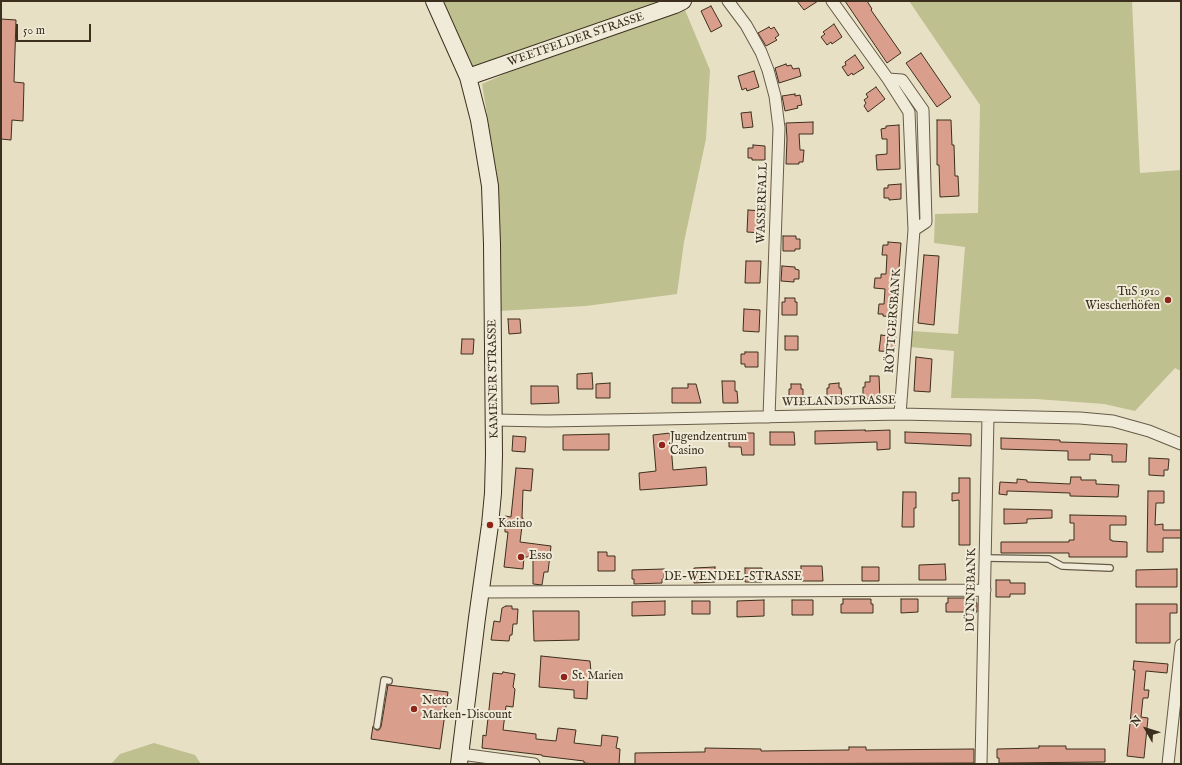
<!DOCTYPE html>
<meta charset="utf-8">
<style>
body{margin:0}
#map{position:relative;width:1182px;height:765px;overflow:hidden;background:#e8e0c5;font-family:"IM FELL English",serif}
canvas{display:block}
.frame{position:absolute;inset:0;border:2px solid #3c2f1d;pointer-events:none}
.north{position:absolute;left:1126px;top:709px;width:40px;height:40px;-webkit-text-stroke:3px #f0ebd9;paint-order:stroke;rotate:309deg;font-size:11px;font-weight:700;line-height:16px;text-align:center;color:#3c2f1d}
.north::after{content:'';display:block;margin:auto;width:14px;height:18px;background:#3c2f1d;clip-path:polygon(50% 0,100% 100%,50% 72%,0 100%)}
.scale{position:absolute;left:16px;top:24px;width:75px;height:18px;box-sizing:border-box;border:2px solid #3c2f1d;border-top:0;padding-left:5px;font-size:12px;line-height:14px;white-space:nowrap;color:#3c2f1d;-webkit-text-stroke:3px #f0ebd9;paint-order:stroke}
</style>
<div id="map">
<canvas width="1182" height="765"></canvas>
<div class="frame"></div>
<div class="north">N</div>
<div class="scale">50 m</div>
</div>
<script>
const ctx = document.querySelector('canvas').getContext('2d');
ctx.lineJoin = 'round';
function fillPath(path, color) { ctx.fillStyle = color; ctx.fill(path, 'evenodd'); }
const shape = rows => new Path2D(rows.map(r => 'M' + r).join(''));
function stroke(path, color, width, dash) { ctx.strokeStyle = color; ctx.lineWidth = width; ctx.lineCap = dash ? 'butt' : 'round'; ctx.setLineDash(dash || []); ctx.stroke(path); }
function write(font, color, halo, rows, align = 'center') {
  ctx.font = font + ' "IM FELL English",serif'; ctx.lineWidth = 4; ctx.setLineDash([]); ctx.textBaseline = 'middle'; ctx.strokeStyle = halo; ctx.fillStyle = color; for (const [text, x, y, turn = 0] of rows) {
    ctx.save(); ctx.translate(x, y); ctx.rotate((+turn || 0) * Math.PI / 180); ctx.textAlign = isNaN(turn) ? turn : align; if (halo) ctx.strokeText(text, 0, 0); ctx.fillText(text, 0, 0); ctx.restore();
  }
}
fillPath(shape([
 [442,1,663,1,468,72],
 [909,1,1132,1,1140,173,1181,170,1181,371,1175,368,1135,411,1104,404,1036,399,951,398,954,351,910,347,911,331,958,334,965,247,934,243,935,214,978,213,980,105],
 [685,10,710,70,706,139,684,242,677,294,586,306,499,311,499,188,482,84,507,73],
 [154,743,195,755,201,764,111,764,120,754]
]), '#bec08f');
const building = shape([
 [797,1,818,1,804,10,797,1],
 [845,1,867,1,872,9,871,10,901,53,887,63,845,1],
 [711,6,722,26,711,32,701,11,711,6],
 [1,19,16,20,14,82,24,83,23,121,12,120,11,140,1,139,1,19],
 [834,24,842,37,832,44,831,42,827,45,821,37,825,34,823,32,834,24],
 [769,27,771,29,774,27,779,35,775,38,777,40,766,46,758,33,769,27],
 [921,53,951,97,937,107,906,63,921,53],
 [855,55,864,68,853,75,852,73,848,76,842,67,846,65,845,62,855,55],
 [786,64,787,66,791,65,793,69,799,68,801,76,779,83,775,68,786,64],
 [754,71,759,87,747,91,746,88,742,90,738,76,754,71],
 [876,87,885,99,868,112,864,106,866,103,864,100,868,97,866,94,876,87],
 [795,94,795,96,800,95,802,105,797,106,798,108,785,111,782,96,795,94],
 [751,112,753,127,743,128,741,113,751,112],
 [937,120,951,120,952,145,954,145,955,176,958,176,959,196,940,197,939,165,937,165,937,120],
 [813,122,813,134,799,134,800,150,804,150,803,162,799,162,799,164,786,164,787,139,786,123,813,122],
 [899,125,900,169,877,170,876,155,887,154,887,139,882,139,881,129,886,128,886,126,899,125],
 [753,145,765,146,765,160,752,160,752,158,748,158,748,148,753,148,753,145],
 [901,184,901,199,889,200,889,198,884,198,884,188,888,188,888,185,901,184],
 [748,210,763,211,762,233,747,232,748,210],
 [783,236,796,236,796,239,800,239,800,249,795,249,795,251,783,251,783,236],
 [888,242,901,243,895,317,883,316,883,314,878,314,879,304,884,304,885,289,874,288,875,278,881,278,881,274,886,274,887,255,882,255,883,245,888,245,888,242],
 [924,255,939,256,934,325,918,323,924,255],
 [746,261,761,261,760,283,745,283,746,261],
 [782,266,795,267,795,269,799,270,799,279,794,279,794,282,781,281,782,266],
 [785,298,795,298,795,302,797,302,797,315,782,315,782,302,785,302,785,298],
 [744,309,760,310,759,332,743,331,744,309],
 [508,319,520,319,521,333,509,334,508,319],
 [881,335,896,337,894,352,879,351,881,335],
 [785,336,798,336,798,350,785,350,785,336],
 [462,339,474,339,473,354,461,354,462,339],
 [745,352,758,352,758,367,745,367,745,364,741,364,741,354,745,354,745,352],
 [916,357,932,359,930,392,914,391,916,357],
 [592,373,593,389,577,389,577,374,592,373],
 [870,376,879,376,880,399,863,399,863,387,865,387,865,382,870,382,870,376],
 [722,381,735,381,735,391,737,391,738,403,723,403,722,381],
 [610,383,610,398,596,398,596,384,610,383],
 [839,383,839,388,841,388,842,401,827,401,827,388,829,388,829,384,839,383],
 [688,384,696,384,701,403,672,403,672,388,688,388,688,384],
 [791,384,801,384,801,389,803,389,803,401,789,402,789,389,791,389,791,384],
 [531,386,558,386,559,403,531,404,531,386],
 [865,430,865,431,890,430,890,449,877,450,877,442,815,444,815,431,865,430],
 [770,432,794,432,795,445,770,445,770,432],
 [905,432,971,434,971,446,905,443,905,432],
 [670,433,673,470,706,467,707,485,640,490,639,473,656,471,653,435,670,433],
 [741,433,754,433,754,455,742,455,741,447,729,447,729,434,741,433],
 [609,434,609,450,563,450,563,435,609,434],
 [513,436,526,437,525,452,512,451,513,436],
 [1001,438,1060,440,1060,442,1127,444,1126,462,1112,462,1112,455,1090,454,1090,460,1068,460,1068,451,1001,449,1001,438],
 [1149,458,1169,459,1168,470,1164,470,1164,476,1149,475,1149,458],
 [516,468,533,469,531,491,523,490,522,518,523,518,520,542,551,546,548,572,544,572,542,585,533,584,533,557,524,557,523,569,504,567,508,532,505,532,505,516,511,517,516,468],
 [1071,477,1081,477,1081,480,1096,480,1096,484,1119,485,1118,497,1070,496,1070,493,1041,492,1007,491,1007,495,999,494,1000,482,1017,483,1017,479,1027,480,1027,482,1070,484,1071,477],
 [959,478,970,478,970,545,959,545,959,500,952,501,952,493,959,493,959,478],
 [1148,491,1164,491,1164,503,1156,503,1155,525,1163,524,1163,530,1181,530,1181,538,1163,538,1163,552,1147,552,1148,491],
 [903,492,916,492,916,508,914,508,914,527,902,527,903,492],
 [1004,509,1052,510,1052,518,1027,519,1027,523,1004,524,1004,509],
 [1070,515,1126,516,1126,525,1110,525,1110,540,1112,540,1112,541,1127,542,1127,557,1069,557,1069,553,1001,553,1001,542,1069,542,1069,540,1074,540,1074,523,1070,523,1070,515],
 [598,552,607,552,607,556,615,556,615,571,598,571,598,552],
 [945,564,946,580,919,580,919,565,945,564],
 [801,566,822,566,823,581,801,581,801,566],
 [715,567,715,582,694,583,694,568,715,567],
 [862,567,879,567,879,581,862,581,862,567],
 [745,568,762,568,762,582,745,582,745,568],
 [664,569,664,579,662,579,662,583,634,584,634,579,632,579,632,570,664,569],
 [1177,569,1177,587,1136,587,1136,570,1177,569],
 [996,580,1010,580,1010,583,1025,583,1025,594,1010,594,1010,597,996,597,996,580],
 [948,598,976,598,976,603,977,603,977,612,946,612,946,603,948,603,948,598],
 [843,599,871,599,871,604,873,604,873,613,841,613,841,604,843,604,843,599],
 [901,599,918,599,918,612,901,613,901,599],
 [764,600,764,616,737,617,737,601,764,600],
 [792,600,813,600,813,615,792,615,792,600],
 [665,601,665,615,632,616,632,602,665,601],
 [692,601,710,601,710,614,692,614,692,601],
 [1136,604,1177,604,1177,613,1170,613,1170,643,1136,643,1136,604],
 [506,606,512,606,512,609,518,609,517,624,513,624,512,635,510,635,509,641,491,640,494,621,500,622,502,608,506,606],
 [533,611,579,611,579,640,534,641,533,611],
 [541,656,590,661,591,672,588,679,587,699,574,698,574,690,539,687,541,656],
 [1134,661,1168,664,1167,673,1146,671,1144,690,1149,690,1148,698,1143,698,1141,717,1148,718,1144,758,1127,756,1135,670,1133,670,1134,661],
 [503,672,515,674,513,687,515,689,513,707,506,706,503,730,536,734,536,739,556,741,558,728,576,730,574,743,601,746,602,735,618,737,616,748,620,749,619,764,595,764,584,763,584,761,542,756,542,755,482,748,483,735,486,736,493,673,502,674,503,672],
 [388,685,448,692,440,749,371,739,373,726,376,730,379,730,381,727,388,685],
 [1039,746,1066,746,1066,749,1105,749,1105,762,999,763,999,758,997,758,997,749,1039,748,1039,746],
 [849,747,866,747,866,750,974,749,974,763,635,764,635,753,702,752,705,752,705,748,761,749,761,751,846,750,849,750,849,747]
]);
fillPath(building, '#da9f8c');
stroke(building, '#3c2f1d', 1);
const lane = shape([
 [985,558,1049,559,1062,566,1110,568],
 [377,726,384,680,389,681]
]);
const street = shape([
 [728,1,746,25,761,52,768,70,775,96,779,128,769,417],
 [832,1,888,79,909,112,914,230,900,414],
 [888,79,902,80,923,110,926,222,914,230],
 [494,420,547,421,661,419,900,414,1080,418,1113,421,1149,431,1181,444],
 [480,592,985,590],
 [461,754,534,764],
 [981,764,988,416],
 [1168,764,1181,645]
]);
const secondary = shape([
 [434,1,468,77,479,120,490,186,492,244,494,455,493,493,490,525,477,618,459,764],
 [468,77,675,5,683,1]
]);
stroke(lane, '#675b47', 8);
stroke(street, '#675b47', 13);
stroke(secondary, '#3c2f1d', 18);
stroke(lane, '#f0ebd9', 5.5);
stroke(street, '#f0ebd9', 11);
stroke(secondary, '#f0ebd9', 16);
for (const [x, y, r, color] of [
 [1168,300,4,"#8f2418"],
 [662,445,4,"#8f2418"],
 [490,525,4,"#8f2418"],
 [521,557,4,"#8f2418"],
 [564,677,4,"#8f2418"],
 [414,709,4,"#8f2418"]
]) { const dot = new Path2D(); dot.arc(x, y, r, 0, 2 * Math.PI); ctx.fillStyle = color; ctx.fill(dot); stroke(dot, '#f0ebd9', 1.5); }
write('12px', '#3c2f1d', '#f0ebd9', [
 ["WEETFELDER STRASSE",576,40,-19],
 ["WASSERFALL",763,203,-88],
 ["RÖTTGERSBANK",894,321,-86],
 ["KAMENER STRASSE",494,379,-91],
 ["WIELANDSTRASSE",839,402,-1],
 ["DE-WENDEL-STRASSE",733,578],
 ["DÜNNEBANK",972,590,-89]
]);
write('12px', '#3c2f1d', '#f0ebd9', [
 ["TuS 1910",1160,293,"right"],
 ["Wiescherhöfen",1160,307,"right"],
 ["Jugendzentrum",670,438],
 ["Casino",670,452],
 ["Kasino",498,525],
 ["Esso",529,557],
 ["St. Marien",572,677],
 ["Netto",422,702],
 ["Marken-Discount",422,716]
], 'left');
</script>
